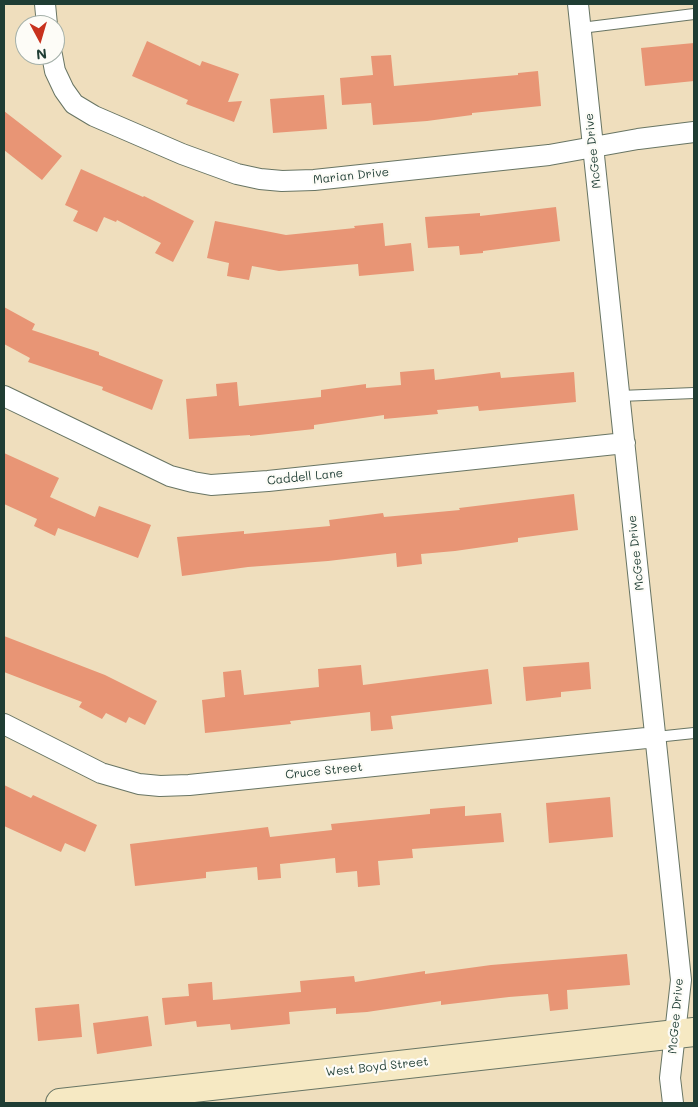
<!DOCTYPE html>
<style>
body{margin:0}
#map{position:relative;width:698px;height:1107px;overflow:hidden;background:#efdebd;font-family:Mali,sans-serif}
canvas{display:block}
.frame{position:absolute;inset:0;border:5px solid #1f3d34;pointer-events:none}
.north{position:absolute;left:15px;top:15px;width:50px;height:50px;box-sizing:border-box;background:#fdfcf7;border:1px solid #a4b0a9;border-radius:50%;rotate:174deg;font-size:14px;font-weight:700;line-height:20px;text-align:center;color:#1f3d34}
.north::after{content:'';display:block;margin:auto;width:18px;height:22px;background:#c8321e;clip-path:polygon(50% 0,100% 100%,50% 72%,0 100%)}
</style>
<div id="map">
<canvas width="698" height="1107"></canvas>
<div class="frame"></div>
<div class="north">N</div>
</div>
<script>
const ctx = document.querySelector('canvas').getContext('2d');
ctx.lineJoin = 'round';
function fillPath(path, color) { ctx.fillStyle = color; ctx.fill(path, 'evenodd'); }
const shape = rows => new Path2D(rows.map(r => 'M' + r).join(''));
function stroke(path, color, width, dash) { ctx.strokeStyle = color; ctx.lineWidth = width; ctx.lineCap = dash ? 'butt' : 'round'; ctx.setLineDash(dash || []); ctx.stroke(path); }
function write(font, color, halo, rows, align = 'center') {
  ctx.font = font + ' Mali,sans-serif'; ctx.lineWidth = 4.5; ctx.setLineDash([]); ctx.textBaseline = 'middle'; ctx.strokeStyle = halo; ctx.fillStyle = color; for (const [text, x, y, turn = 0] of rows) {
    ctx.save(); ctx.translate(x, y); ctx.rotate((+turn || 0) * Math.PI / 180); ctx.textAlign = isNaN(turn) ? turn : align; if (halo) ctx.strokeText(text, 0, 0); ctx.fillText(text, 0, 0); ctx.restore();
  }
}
fillPath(shape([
 [147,41,200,66,202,61,239,74,228,102,242,101,234,122,186,104,188,100,132,76],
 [694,43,694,81,645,86,641,48],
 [391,55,394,86,518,75,518,73,538,71,541,106,472,113,472,115,427,121,373,125,371,103,342,105,340,78,373,75,371,56],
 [324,95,327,129,273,133,270,99],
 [4,111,62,156,42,180,4,150],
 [81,169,143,197,144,196,194,221,173,262,155,253,161,243,117,220,116,222,104,217,97,232,73,221,78,211,65,205],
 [556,207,560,241,483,251,483,253,460,255,459,246,428,248,425,217,480,213,480,216],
 [215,221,286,235,355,228,354,226,383,223,385,246,411,243,414,271,359,276,358,264,279,271,252,266,249,280,227,276,229,263,207,258],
 [4,307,35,324,32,330,99,352,99,355,163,380,152,410,102,390,103,387,28,362,30,358,4,344],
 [434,369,435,380,500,372,501,378,574,372,576,402,479,411,478,406,437,410,438,414,384,419,384,415,314,425,314,429,250,436,250,435,189,439,186,399,217,396,216,384,237,382,239,406,321,397,321,390,366,384,366,388,401,385,400,372],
 [4,453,59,478,50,497,95,517,99,506,151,525,138,558,58,528,55,536,34,526,37,519,4,504],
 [574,494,578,530,518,538,518,542,455,551,421,554,422,564,397,567,396,553,328,561,248,567,182,576,177,537,244,531,244,534,330,526,329,520,383,513,384,517,460,510,459,508],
 [4,636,105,675,157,701,145,725,129,717,126,723,106,713,102,719,79,707,82,702,4,672],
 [589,662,591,689,561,692,561,697,526,701,523,667],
 [361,665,363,685,488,669,492,704,391,716,393,729,371,731,370,712,290,721,291,724,205,733,202,700,225,697,223,672,241,670,244,695,319,687,318,669],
 [4,785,31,798,33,795,97,825,85,852,65,843,61,852,4,826],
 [610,797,613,837,549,843,546,803],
 [465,806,465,816,501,813,504,842,412,849,413,858,378,861,380,885,358,887,357,871,336,873,335,858,280,864,281,878,258,880,257,867,206,872,206,878,135,886,130,844,268,827,270,837,332,830,331,824,430,814,430,809],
 [627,954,630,985,567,990,568,1009,550,1011,548,994,509,997,441,1005,441,1001,367,1012,336,1014,336,1008,289,1012,290,1024,231,1030,230,1024,197,1027,196,1021,165,1025,162,998,189,996,188,984,212,982,213,1000,301,992,300,981,354,976,355,982,425,971,425,974,491,965],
 [79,1004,82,1037,38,1041,35,1008],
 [148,1016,152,1046,97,1054,93,1023]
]), '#e89575');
const lane = shape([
 [581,28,694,14],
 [620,396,694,393],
 [656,737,694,733]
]);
const street = shape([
 [45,4,47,25],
 [578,4,681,980,670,1078,673,1103],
 [52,55,55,71,64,90,74,104,94,116,182,154,237,174,260,179,282,181,314,180,549,155,638,139,694,132],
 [4,396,170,476,193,482,211,485,268,481,625,443],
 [4,724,101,773,139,784,160,786,189,785,656,737]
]);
const secondary = shape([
 [60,1103,694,1032]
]);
stroke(lane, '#687564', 12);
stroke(street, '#687564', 22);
stroke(secondary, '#687564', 30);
stroke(lane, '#fff', 10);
stroke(street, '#fff', 20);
stroke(secondary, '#f6e9c3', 28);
write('12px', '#1f3d34', '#fdfcf7', [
 ["McGee Drive",593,151,-96],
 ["Marian Drive",351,176,-6],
 ["Caddell Lane",305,477,-6],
 ["McGee Drive",636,553,-96],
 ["Cruce Street",324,771,-6],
 ["McGee Drive",676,1016,-85],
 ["West Boyd Street",377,1067,-6]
]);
</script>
